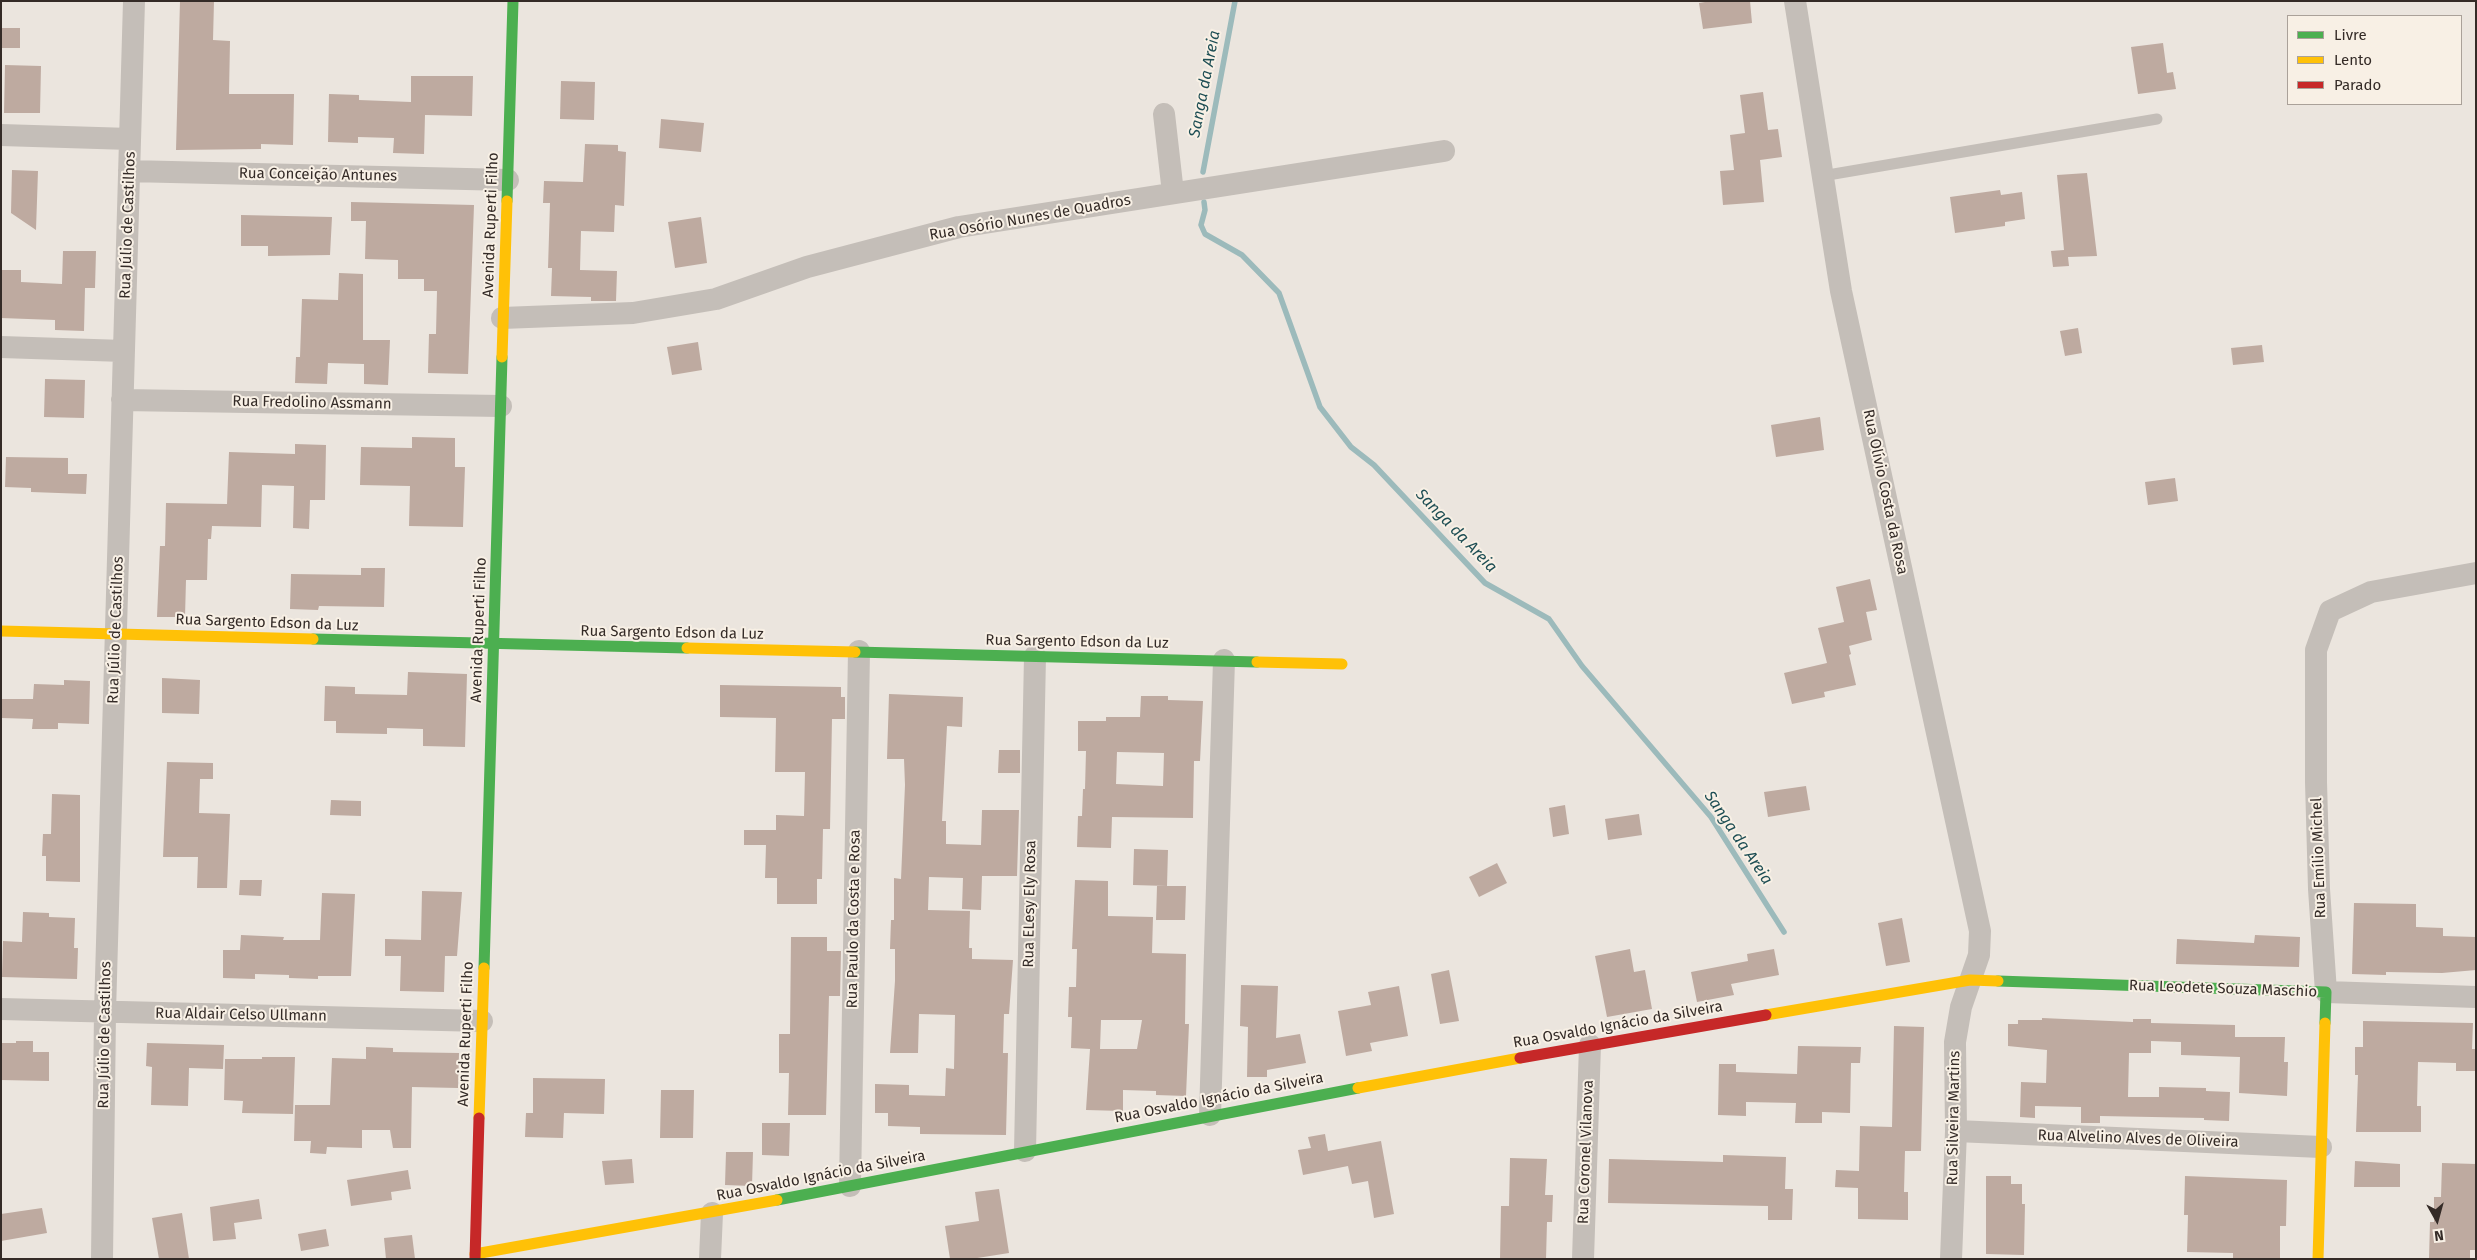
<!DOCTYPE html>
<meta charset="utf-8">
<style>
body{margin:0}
#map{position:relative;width:2477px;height:1260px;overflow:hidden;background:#ebe5de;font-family:"Fira Sans",sans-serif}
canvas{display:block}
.frame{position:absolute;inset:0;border:2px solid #342b27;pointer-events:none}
.legend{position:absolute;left:2287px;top:15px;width:175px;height:90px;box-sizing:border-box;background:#f8f0e5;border:1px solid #aaa199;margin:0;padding:6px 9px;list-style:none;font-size:15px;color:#342b27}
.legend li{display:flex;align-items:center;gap:10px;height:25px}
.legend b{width:25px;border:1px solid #aaa199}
.north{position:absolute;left:2412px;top:1195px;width:50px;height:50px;-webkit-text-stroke:4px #f8f0e5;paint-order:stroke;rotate:173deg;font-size:14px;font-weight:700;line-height:20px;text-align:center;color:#342b27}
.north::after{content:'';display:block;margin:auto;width:18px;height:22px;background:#342b27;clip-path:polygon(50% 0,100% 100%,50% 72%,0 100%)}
</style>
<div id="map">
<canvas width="2477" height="1260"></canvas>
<div class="frame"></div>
<ul class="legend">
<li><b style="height:6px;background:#4caf50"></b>Livre</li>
<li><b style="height:6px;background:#ffc107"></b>Lento</li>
<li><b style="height:6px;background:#c62828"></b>Parado</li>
</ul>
<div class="north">N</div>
</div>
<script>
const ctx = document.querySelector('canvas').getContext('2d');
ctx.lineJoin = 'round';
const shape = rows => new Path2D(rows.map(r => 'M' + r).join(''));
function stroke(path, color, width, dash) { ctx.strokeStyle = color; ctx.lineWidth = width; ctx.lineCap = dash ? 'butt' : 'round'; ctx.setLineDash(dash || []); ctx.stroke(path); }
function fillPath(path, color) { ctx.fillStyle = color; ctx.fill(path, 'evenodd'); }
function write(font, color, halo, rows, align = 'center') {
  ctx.font = font + ' "Fira Sans",sans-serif'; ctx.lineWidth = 4; ctx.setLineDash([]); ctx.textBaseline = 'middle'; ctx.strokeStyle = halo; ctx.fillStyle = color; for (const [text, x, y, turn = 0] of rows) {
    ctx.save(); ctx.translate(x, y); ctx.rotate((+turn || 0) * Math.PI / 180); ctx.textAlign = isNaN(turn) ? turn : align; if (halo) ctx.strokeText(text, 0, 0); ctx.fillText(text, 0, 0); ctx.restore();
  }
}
stroke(shape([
 [1203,172,1235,1],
 [1204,202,1205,210,1201,225,1205,234,1242,255,1279,293,1320,407,1351,447,1374,465,1485,583,1549,619,1582,666,1711,817,1784,932]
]), '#9cbabb', 5.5);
fillPath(shape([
 [180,1,214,1,213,40,230,41,229,94,294,94,293,145,261,144,261,149,176,150],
 [1711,1,1750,1,1752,23,1703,29,1699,3],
 [1,28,20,28,20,48,1,48],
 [2163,43,2167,73,2173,72,2176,89,2138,94,2131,47],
 [5,65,41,66,40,113,4,113],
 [411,76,473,76,472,116,425,115,424,154,393,153,394,138,358,137,358,143,328,142,329,94,359,95,359,100,411,102],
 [561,81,595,82,594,120,560,119],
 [1763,92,1768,130,1778,129,1782,157,1760,160,1764,202,1723,205,1720,171,1734,170,1730,135,1745,133,1740,95],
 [661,119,704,123,701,152,659,148],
 [585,144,618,145,618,151,626,152,624,206,615,205,614,232,581,231,580,270,617,271,616,301,591,301,591,297,551,296,552,268,548,268,550,203,543,203,544,181,583,182],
 [12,170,38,171,36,230,11,213],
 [2087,173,2097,256,2068,257,2069,266,2053,267,2051,251,2064,250,2057,175],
 [2000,190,2001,195,2022,192,2025,219,2005,222,2005,226,1955,233,1950,197],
 [351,202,474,205,468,374,428,373,429,334,436,334,437,291,424,291,424,279,398,279,398,260,365,259,366,221,351,221],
 [241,215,332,217,330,255,268,256,268,246,241,246],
 [701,217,707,263,675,268,668,222],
 [63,251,96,251,95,288,85,288,84,331,55,330,55,320,1,318,1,270,21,270,21,282,62,284],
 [339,273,363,274,363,340,390,340,388,385,364,384,364,364,328,363,327,384,295,383,296,357,300,357,302,299,338,300],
 [2078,328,2082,353,2065,356,2060,331],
 [698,342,702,370,672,375,667,347],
 [2262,345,2264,362,2233,365,2231,348],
 [45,379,85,380,84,418,44,417],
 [1820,417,1824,450,1776,457,1771,425],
 [412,437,455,438,455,467,465,467,463,527,409,526,410,486,360,485,361,447,412,448],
 [295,444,326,445,325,500,310,500,309,529,293,528,294,486,262,485,261,527,212,526,211,539,208,539,207,580,186,580,185,617,157,617,160,546,165,546,166,503,227,504,229,452,295,454],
 [6,457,68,458,68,474,87,474,86,494,31,492,31,488,5,487],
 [2175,478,2178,501,2148,505,2145,482],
 [361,568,385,568,384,607,319,606,318,610,290,609,291,574,361,575],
 [1870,579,1877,610,1866,612,1872,640,1849,646,1851,654,1849,655,1856,685,1824,692,1825,697,1792,704,1784,673,1827,663,1818,628,1844,622,1836,587],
 [408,672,467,674,465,747,423,746,423,729,387,728,387,734,336,733,336,721,324,721,325,686,355,687,355,694,407,695],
 [162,678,200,680,199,714,162,713],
 [64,680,90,681,89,724,58,723,58,729,32,729,33,719,2,718,2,699,33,699,34,684,64,685],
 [720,685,841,687,841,697,845,697,845,719,832,719,830,829,823,829,822,879,817,879,817,904,777,904,777,878,765,878,766,845,744,845,744,830,776,830,776,815,804,816,805,772,775,772,776,718,720,717],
 [889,694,963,697,962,727,947,726,942,821,946,821,946,844,981,845,982,810,1019,810,1017,876,982,876,981,910,962,909,963,878,929,877,928,910,970,911,969,948,972,948,972,959,1013,960,1009,1014,1004,1014,1003,1053,1008,1053,1006,1135,920,1134,920,1127,888,1126,888,1113,875,1113,875,1084,909,1085,909,1095,945,1096,946,1068,954,1069,955,1015,919,1014,918,1053,890,1053,895,981,895,949,890,949,891,920,894,920,894,878,901,879,905,785,904,759,887,759],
 [1141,696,1168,696,1168,700,1203,701,1200,761,1194,761,1193,818,1112,817,1111,848,1077,847,1078,816,1082,816,1083,789,1085,789,1086,751,1078,751,1078,721,1106,721,1106,717,1140,717],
 [1117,752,1164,753,1163,786,1116,784],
 [999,750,1020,750,1020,773,998,773],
 [167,762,213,763,213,779,200,779,199,813,230,814,227,888,197,888,198,857,163,857],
 [1806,786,1810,810,1768,817,1764,792],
 [52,794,80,795,80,882,46,881,46,856,42,856,43,834,51,834],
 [331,800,361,801,361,816,330,815],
 [1565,805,1569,834,1553,837,1549,808],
 [1639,814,1642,835,1608,840,1605,819],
 [1134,849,1168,850,1167,886,1133,885],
 [1497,863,1507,883,1479,897,1469,877],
 [240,880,262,880,261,896,239,895],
 [1075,880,1108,881,1108,916,1153,917,1152,953,1186,954,1185,1024,1189,1024,1186,1096,1156,1095,1156,1091,1123,1090,1123,1111,1086,1110,1090,1049,1071,1048,1072,1017,1068,1017,1069,987,1076,987,1077,949,1072,949],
 [1101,1020,1142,1020,1137,1049,1100,1049],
 [1157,886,1186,886,1185,920,1156,920],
 [422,891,462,892,457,956,445,956,444,992,400,991,401,956,385,956,385,939,421,940],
 [322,893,355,894,351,976,318,976,318,979,289,978,289,975,255,974,255,979,223,978,223,950,240,950,241,935,284,937,283,940,320,940],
 [2354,903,2416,904,2416,927,2443,928,2443,936,2476,937,2476,970,2442,973,2386,972,2386,975,2352,974],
 [23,912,49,913,49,917,75,918,74,948,78,948,77,979,2,977,3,941,22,942],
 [1902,918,1910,962,1886,966,1878,923],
 [2255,935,2300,937,2299,967,2176,964,2177,939,2254,943],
 [791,937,827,937,827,951,841,951,840,996,829,996,826,1115,788,1115,789,1073,779,1073,779,1034,790,1034],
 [1630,949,1634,972,1645,970,1652,1009,1607,1017,1595,956],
 [1774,949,1779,975,1731,984,1734,995,1697,1002,1691,972,1748,961,1747,954],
 [1449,970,1459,1021,1440,1024,1431,974],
 [1241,985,1278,986,1276,1038,1300,1034,1306,1063,1267,1070,1267,1077,1247,1077,1248,1027,1240,1026],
 [1399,986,1408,1036,1370,1043,1372,1051,1346,1056,1338,1011,1371,1005,1368,992],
 [2042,1018,2133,1022,2133,1019,2151,1019,2151,1023,2235,1025,2235,1037,2285,1037,2284,1062,2288,1062,2287,1096,2239,1093,2240,1057,2181,1055,2181,1042,2151,1041,2151,1053,2129,1053,2128,1097,2159,1097,2159,1087,2206,1088,2206,1091,2230,1092,2229,1121,2204,1120,2204,1118,2100,1116,2100,1123,2081,1123,2081,1107,2035,1106,2035,1118,2020,1117,2021,1082,2046,1083,2047,1050,2008,1046,2008,1024,2018,1024,2018,1020,2042,1020],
 [2363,1021,2473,1023,2472,1049,2476,1049,2476,1071,2456,1071,2456,1063,2418,1062,2417,1106,2421,1106,2421,1132,2356,1132,2358,1075,2355,1075,2355,1047,2363,1047],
 [1894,1026,1924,1027,1921,1151,1905,1151,1904,1192,1908,1192,1908,1220,1858,1219,1858,1188,1835,1187,1836,1170,1859,1171,1860,1126,1892,1127],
 [16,1041,33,1041,33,1052,49,1052,49,1081,1,1080,1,1043,16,1043],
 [147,1043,224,1045,223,1069,189,1068,188,1106,151,1105,152,1067,146,1066],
 [1798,1046,1861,1047,1860,1063,1851,1063,1850,1113,1822,1112,1822,1123,1795,1123,1796,1103,1746,1102,1746,1116,1718,1115,1719,1064,1736,1064,1736,1072,1797,1074],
 [366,1047,393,1048,393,1052,459,1053,458,1088,412,1087,411,1148,393,1148,390,1130,362,1130,362,1148,327,1147,326,1154,310,1153,311,1141,294,1141,295,1105,330,1105,332,1058,366,1059],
 [262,1057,295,1057,293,1114,242,1113,243,1101,224,1100,225,1059,262,1059],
 [533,1078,605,1079,604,1114,564,1113,563,1138,525,1137,526,1113,533,1113],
 [661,1090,694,1090,693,1138,660,1138],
 [762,1123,790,1123,789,1156,762,1155],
 [1325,1134,1328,1151,1381,1141,1394,1214,1374,1218,1368,1181,1352,1184,1348,1166,1303,1175,1298,1150,1311,1148,1308,1137],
 [726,1152,753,1152,752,1186,725,1185],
 [1723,1155,1786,1157,1785,1189,1793,1189,1792,1220,1768,1220,1768,1206,1608,1203,1609,1159,1723,1162],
 [1510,1158,1547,1159,1545,1195,1553,1195,1552,1222,1547,1222,1546,1259,1500,1259,1501,1206,1509,1206],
 [632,1159,634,1183,605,1185,602,1161],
 [2355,1161,2400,1164,2400,1187,2354,1187],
 [2442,1163,2476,1164,2476,1250,2470,1250,2470,1259,2429,1259,2430,1222,2434,1222,2434,1197,2441,1197],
 [408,1170,411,1189,391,1192,392,1200,351,1206,347,1180],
 [1986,1176,2011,1176,2011,1184,2022,1184,2022,1204,2025,1204,2024,1255,1986,1254],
 [2185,1176,2287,1180,2286,1226,2280,1226,2280,1259,2233,1259,2233,1253,2187,1252,2188,1215,2184,1215],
 [999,1189,1009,1253,971,1259,950,1259,945,1226,979,1221,975,1192],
 [259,1199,262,1219,234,1223,236,1239,213,1241,210,1207],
 [42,1208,47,1233,1,1241,1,1214],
 [182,1213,189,1259,159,1259,152,1218],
 [326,1229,329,1246,301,1251,298,1234],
 [412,1235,415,1259,386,1259,384,1238]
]), '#beaaa0');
stroke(shape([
 [1822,176,2157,119]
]), '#c4beb8', 11);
stroke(shape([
 [1795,1,1841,291,1980,931,1979,955,1961,1007,1955,1042,1956,1131,1951,1259],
 [1164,114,1173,193],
 [1,135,130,139],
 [129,171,508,180],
 [502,318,633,313,716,299,807,267,959,227,1444,151],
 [1,347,124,351],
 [122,400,501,406],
 [2476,573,2371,592,2330,611,2316,650,2316,782,2319,889,2326,992,2476,997],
 [1,1009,482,1021],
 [1210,1115,1224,660],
 [1956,1131,2321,1147],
 [1025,1151,1035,656],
 [850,1186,859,651],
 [102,1259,105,1012,134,1],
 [710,1259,712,1213],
 [1583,1259,1590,1045]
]), '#c4beb8', 22);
stroke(shape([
 [507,201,513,1],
 [313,639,687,648],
 [855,652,1257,662],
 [484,968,502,357],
 [1998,981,2326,992,2325,1023],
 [777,1200,1358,1088]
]), '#4caf50', 11);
stroke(shape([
 [502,357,507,201],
 [1,631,313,639],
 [687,648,855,652],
 [1257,662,1342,664],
 [1766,1015,1970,980,1998,981],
 [1358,1088,1520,1058],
 [479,1118,484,968],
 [475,1254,777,1200],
 [2318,1259,2325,1023]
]), '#ffc107', 11);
stroke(shape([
 [1520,1058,1766,1015],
 [475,1259,479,1118]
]), '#c62828', 11);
write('15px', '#342b27', '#f8f0e5', [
 ["Rua Conceição Antunes",318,175,1],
 ["Rua Osório Nunes de Quadros",1030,218,-10],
 ["Rua Júlio de Castilhos",128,225,-88],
 ["Avenida Ruperti Filho",491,225,-88],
 ["Rua Fredolino Assmann",312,403,1],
 ["Rua Olívio Costa da Rosa",1885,492,78],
 ["Rua Sargento Edson da Luz",267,623,2],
 ["Rua Júlio de Castilhos",116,630,-88],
 ["Avenida Ruperti Filho",479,630,-88],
 ["Rua Sargento Edson da Luz",672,633,1],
 ["Rua Sargento Edson da Luz",1077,642,1],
 ["Rua Emílio Michel",2319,858,-92],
 ["Rua ELesy Ely Rosa",1030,904,-89],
 ["Rua Paulo da Costa e Rosa",854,919,-89],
 ["Rua Leodete Souza Maschio",2223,989,2],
 ["Rua Aldair Celso Ullmann",241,1015,1],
 ["Rua Osvaldo Ignácio da Silveira",1618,1025,-10],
 ["Avenida Ruperti Filho",466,1034,-88],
 ["Rua Júlio de Castilhos",105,1035,-89],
 ["Rua Osvaldo Ignácio da Silveira",1219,1098,-11],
 ["Rua Silveira Martins",1954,1118,-89],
 ["Rua Alvelino Alves de Oliveira",2138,1139,2],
 ["Rua Coronel Vilanova",1586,1152,-88],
 ["Rua Osvaldo Ignácio da Silveira",821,1176,-11]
]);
write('italic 16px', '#1e4e54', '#f8f0e5', [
 ["Sanga da Areia",1205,84,-79],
 ["Sanga da Areia",1456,531,46],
 ["Sanga da Areia",1738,838,56]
]);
</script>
